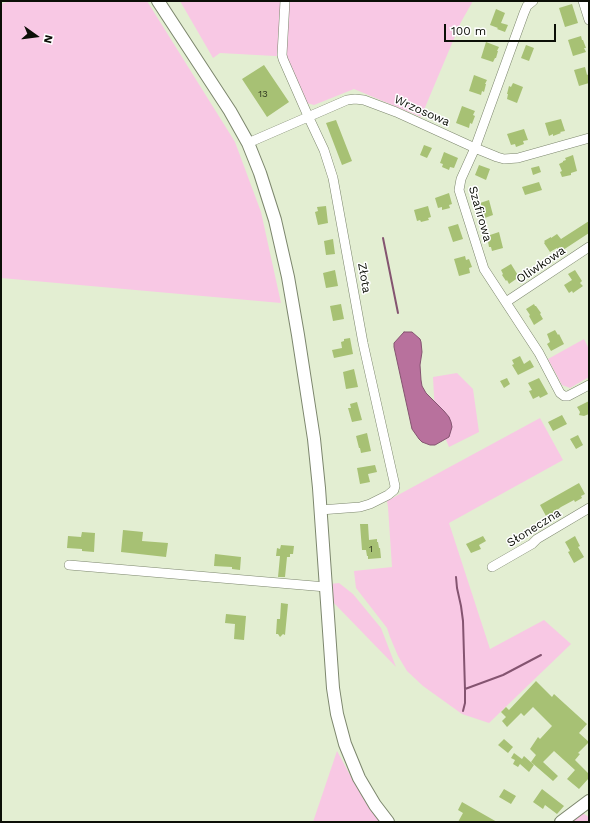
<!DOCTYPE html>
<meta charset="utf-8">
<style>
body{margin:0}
#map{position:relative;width:590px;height:823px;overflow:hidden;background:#e3eed2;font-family:"Work Sans",sans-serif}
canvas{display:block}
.frame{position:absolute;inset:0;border:2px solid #0c0f07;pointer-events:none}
.north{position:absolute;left:16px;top:16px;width:40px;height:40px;-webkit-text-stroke:3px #fff;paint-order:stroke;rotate:104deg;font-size:11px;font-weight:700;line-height:16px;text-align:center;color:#0c0f07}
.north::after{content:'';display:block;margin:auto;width:14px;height:18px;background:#0c0f07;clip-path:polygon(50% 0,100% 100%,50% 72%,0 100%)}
.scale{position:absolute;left:444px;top:24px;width:112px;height:18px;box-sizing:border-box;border:2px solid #0c0f07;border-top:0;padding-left:5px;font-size:12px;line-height:14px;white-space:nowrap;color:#0c0f07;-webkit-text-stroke:3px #fff;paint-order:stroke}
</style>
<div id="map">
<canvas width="590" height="823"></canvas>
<div class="frame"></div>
<div class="north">N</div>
<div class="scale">100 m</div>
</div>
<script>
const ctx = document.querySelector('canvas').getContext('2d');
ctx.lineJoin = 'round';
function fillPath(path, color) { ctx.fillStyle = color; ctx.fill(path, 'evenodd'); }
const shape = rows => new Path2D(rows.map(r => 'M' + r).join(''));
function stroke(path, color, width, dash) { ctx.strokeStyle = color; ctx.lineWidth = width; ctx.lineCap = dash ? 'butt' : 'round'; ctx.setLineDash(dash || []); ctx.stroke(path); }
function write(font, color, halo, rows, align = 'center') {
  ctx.font = font + ' "Work Sans",sans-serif'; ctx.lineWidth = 3; ctx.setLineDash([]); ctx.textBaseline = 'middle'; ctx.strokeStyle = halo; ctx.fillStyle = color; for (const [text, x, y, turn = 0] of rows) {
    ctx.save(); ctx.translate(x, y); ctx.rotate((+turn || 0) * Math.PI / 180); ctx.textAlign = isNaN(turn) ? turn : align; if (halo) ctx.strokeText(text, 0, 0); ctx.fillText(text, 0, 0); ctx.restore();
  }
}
fillPath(shape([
 [10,1,147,1,235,142,261,212,281,303,1,278,1,4],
 [180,1,473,1,461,22,421,117,354,89,314,105,307,103,285,56,275,56,220,53,213,58],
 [584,339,589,349,589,377,570,388,562,385,548,359],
 [457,373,473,389,479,432,449,447,435,414,433,377],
 [540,418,563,460,449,523,490,649,544,620,571,644,489,723,462,714,423,686,407,671,398,656,390,637,387,628,356,588,354,571,392,567,388,507,387,501],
 [339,583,353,594,381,628,396,667,331,600,330,584],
 [337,751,356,786,381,822,313,822],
 [582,813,589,817,589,822,572,822]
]), '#f8c8e4');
const water = shape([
 [404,332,412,332,420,339,421,342,422,352,420,365,421,380,422,386,426,393,444,411,449,417,451,422,452,427,449,437,435,445,430,445,422,442,419,439,412,429,394,347,394,343,404,332]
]);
fillPath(water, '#b8719d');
stroke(water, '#845470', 1);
stroke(shape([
 [383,238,398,313],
 [456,577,457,588,461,606,463,621,465,690,465,703,463,711],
 [465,689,503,675,541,655]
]), '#845470', 2);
fillPath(shape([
 [572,4,578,23,565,27,559,8],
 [496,9,505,13,501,23,508,25,505,32,497,29,498,28,490,25],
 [581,36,582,40,583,40,586,48,584,48,586,52,573,56,568,40],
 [486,42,499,47,497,51,498,51,496,58,495,58,493,62,481,58],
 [526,45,534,48,529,61,521,58],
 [264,65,289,102,267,117,242,79],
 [585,67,587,75,589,74,589,83,579,86,574,70],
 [474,75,487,80,485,84,486,84,484,92,482,91,481,95,469,91],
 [513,83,523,87,517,103,507,99,508,94,507,94,509,86,511,87],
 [462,106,475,111,473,115,475,116,472,124,470,123,469,128,456,123],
 [561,119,565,131,560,132,561,133,553,136,553,134,549,136,545,123],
 [336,120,352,161,342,165,326,123],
 [524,129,528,140,523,141,524,144,516,147,515,144,511,145,507,134],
 [424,145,432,148,427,158,420,155],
 [444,152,458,158,454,168,450,167,449,170,442,167,443,164,440,163],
 [573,155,577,171,571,173,571,175,562,177,560,172,562,171,559,164,563,162,563,161,566,160,565,158],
 [479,165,490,169,486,180,475,175],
 [539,166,541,172,533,175,531,168],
 [539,182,542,190,525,195,522,187],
 [449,193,452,204,449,205,450,208,442,210,442,207,438,208,435,198],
 [489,200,493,215,482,219,481,215,479,215,477,208,479,208,477,204],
 [326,206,328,223,318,225,315,212,318,211,317,207],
 [428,206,431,217,428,218,429,220,421,222,420,220,417,221,414,210],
 [589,221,589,233,560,252,557,248,550,252,544,243,545,242,544,241,551,237,551,238,557,234,561,239],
 [458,224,463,239,453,242,448,227],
 [499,232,503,248,492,251,491,247,489,247,487,236],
 [333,239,335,254,326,255,324,241],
 [465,256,466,260,469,259,472,267,469,268,470,273,459,276,454,259],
 [511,264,519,277,509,284,507,280,506,281,502,275,503,274,501,270],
 [335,270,338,286,326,288,323,273],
 [575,270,582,281,580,283,583,286,573,293,572,291,569,293,564,285,572,280,568,274],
 [341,304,344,319,333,321,330,306],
 [534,304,535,306,536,306,541,313,540,314,543,319,534,325,529,316,530,315,526,309],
 [555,330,558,335,559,334,564,344,551,351,547,344,550,342,547,334],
 [350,338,353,354,334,358,332,350,342,348,341,342,344,341,344,339],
 [520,356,524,364,530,360,534,367,518,375,512,365,514,364,512,360],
 [354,369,358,387,346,389,343,372],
 [507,378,510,384,504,388,500,381],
 [539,378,548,394,540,398,539,396,533,399,529,391,532,390,528,383],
 [589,401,589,414,584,416,579,415,580,412,577,407],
 [357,402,362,420,352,422,348,408,351,408,350,404],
 [562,415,567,424,553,431,548,422],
 [367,433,371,451,361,453,360,448,359,448,356,436],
 [578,435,583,445,576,449,570,439],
 [375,465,377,472,368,474,370,482,360,484,357,468],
 [579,483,585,494,581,496,582,498,575,502,574,500,561,507,557,510,558,511,551,515,550,514,546,516,540,505],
 [360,524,368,524,369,540,377,539,377,542,378,542,379,548,380,548,381,558,368,559,368,556,367,556,366,550,362,550],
 [123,530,143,532,142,541,168,543,166,557,121,552],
 [82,532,95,533,94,552,82,551,82,549,67,548,68,536,81,537],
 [483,536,486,541,479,545,481,549,471,553,466,544],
 [575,536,580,546,578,547,584,557,574,563,568,552,570,551,565,542],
 [281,545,294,546,293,554,290,554,290,557,287,557,285,577,278,577,280,556,276,556,277,548,280,549],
 [215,554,241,557,240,570,232,569,232,567,214,566],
 [281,603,288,604,285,635,283,634,280,637,278,634,276,634,277,619,280,619],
 [226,614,246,616,244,640,234,639,235,624,225,623],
 [536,681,552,697,554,694,587,724,579,733,589,742,578,753,580,754,575,760,589,774,589,778,579,789,567,779,575,770,554,751,543,762,558,776,553,781,531,762,536,755,530,749,538,737,540,739,552,726,533,707,524,716,521,713,507,727,502,721,506,717,501,712,506,707,509,710],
 [504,739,513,747,508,753,498,745],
 [514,753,522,759,524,756,534,765,529,772,520,764,518,767,513,764,515,760,511,758],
 [504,789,516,796,511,804,499,797],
 [542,789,564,806,557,814,545,805,543,809,533,802],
 [462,802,497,822,458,822,463,813,458,810]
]), '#a7c174');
const street = shape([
 [285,1,282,55,283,59,308,116,324,150,333,178,363,343,395,486,394,490,388,495,370,504,360,507,320,510],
 [533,1,527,6,524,13,475,148,461,179,459,190,484,269,539,353,560,393,564,396,568,396,589,385],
 [583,1,589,20],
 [248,143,347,100,355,99,364,100,396,112,475,148,497,157,504,159,518,158,589,138],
 [506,302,589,247],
 [69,565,326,587],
 [492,567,532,544,537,539,589,508]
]);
const secondary = shape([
 [158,1,230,111,248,143,260,173,275,220,288,277,298,335,314,439,319,488,333,688,337,714,345,744,359,778,375,805,388,822],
 [561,822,589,801]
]);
stroke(street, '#7c866d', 10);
stroke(secondary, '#7c866d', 14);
stroke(street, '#fff', 9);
stroke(secondary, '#fff', 12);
write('10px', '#333c22', null, [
 ["13",263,94],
 ["1",371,549]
]);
write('12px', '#0c0f07', '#fff', [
 ["Wrzosowa",422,111,24],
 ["Szafirowa",480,214,74],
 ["Oliwkowa",541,265,-34],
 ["Złota",364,278,80],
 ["Słoneczna",534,528,-32]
]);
</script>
